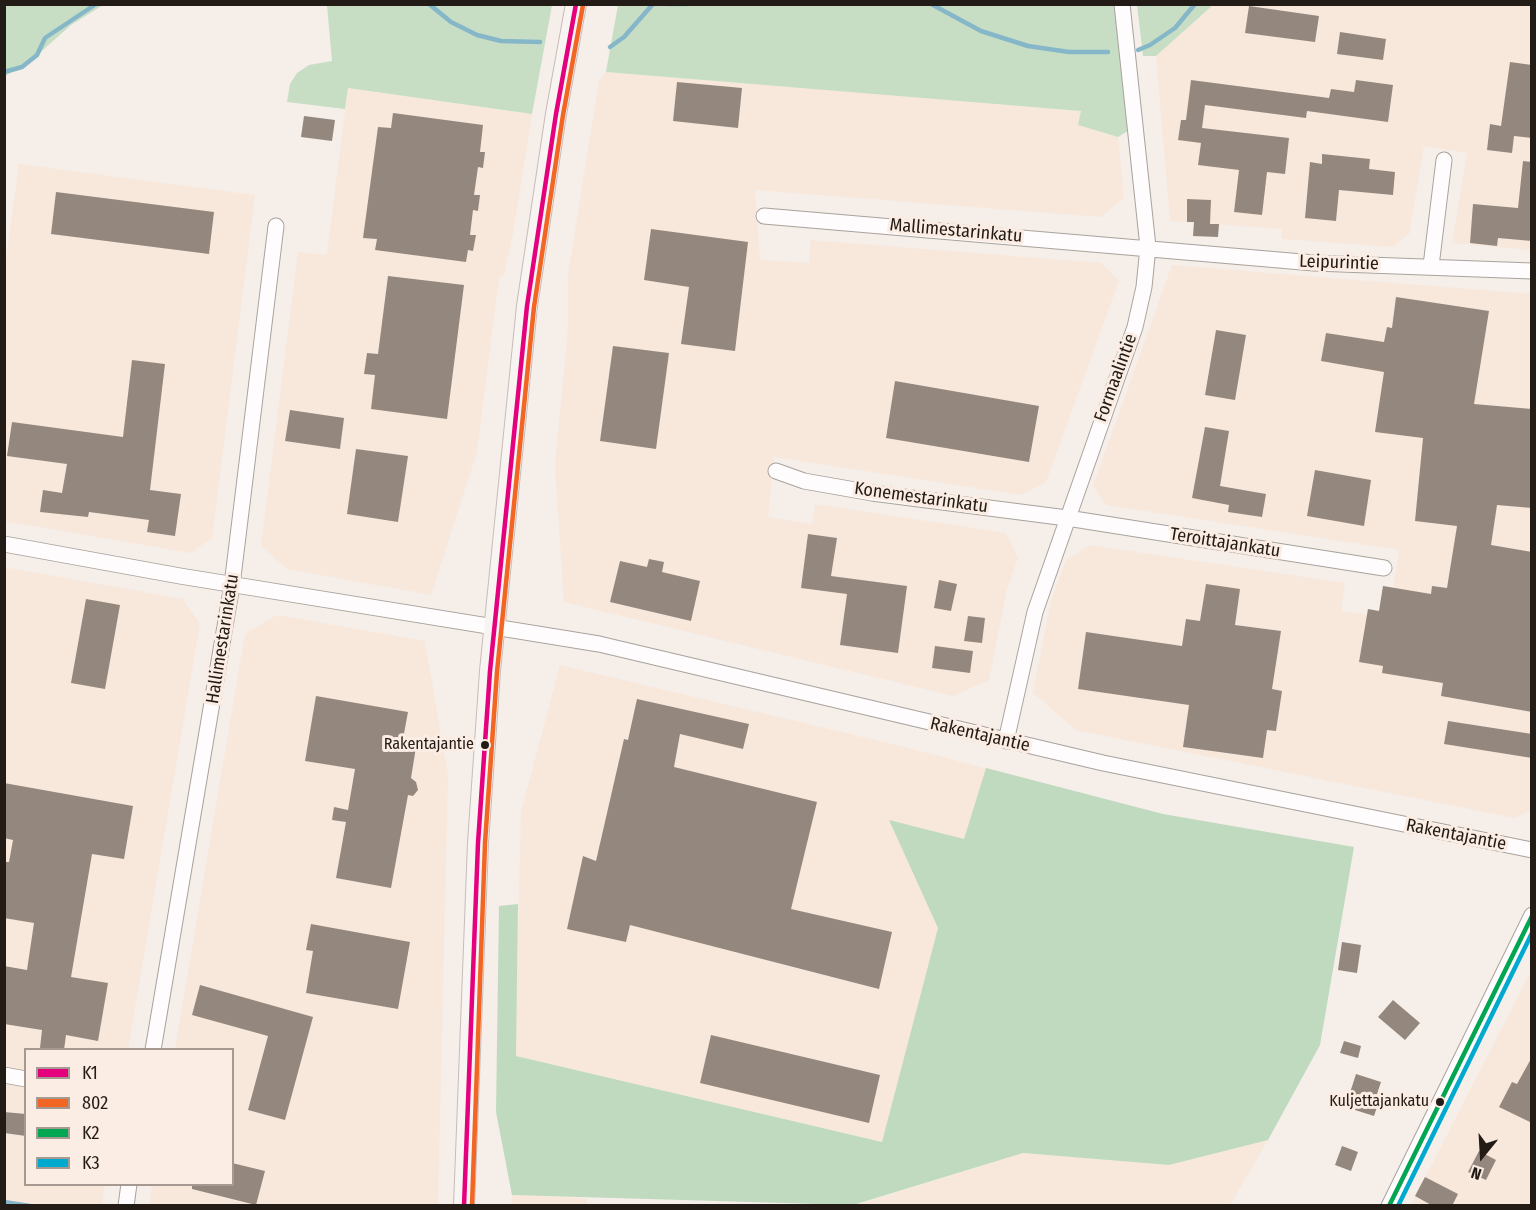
<!DOCTYPE html>
<style>
body{margin:0}
#map{position:relative;width:1536px;height:1210px;overflow:hidden;background:#f5eee9;font-family:"Fira Sans Condensed",sans-serif}
canvas{display:block}
.frame{position:absolute;inset:0;border:6px solid #231b15;pointer-events:none}
.legend{position:absolute;left:24px;top:1048px;width:210px;height:138px;box-sizing:border-box;background:#fbede3;border:2px solid #a59991;margin:0;padding:8px 10px;list-style:none;font-size:18px;color:#231b15}
.legend li{display:flex;align-items:center;gap:12px;height:30px}
.legend b{width:30px;border:2px solid #a59991}
.north{position:absolute;left:1452px;top:1126px;width:60px;height:60px;-webkit-text-stroke:4px #fbede3;paint-order:stroke;rotate:198deg;font-size:16px;font-weight:700;line-height:24px;text-align:center;color:#231b15}
.north::after{content:'';display:block;margin:auto;width:21px;height:27px;background:#231b15;clip-path:polygon(50% 0,100% 100%,50% 72%,0 100%)}
</style>
<div id="map">
<canvas width="1536" height="1210"></canvas>
<div class="frame"></div>
<ul class="legend">
<li><b style="height:8px;background:#e5007d"></b>K1</li>
<li><b style="height:8px;background:#f26522"></b>802</li>
<li><b style="height:8px;background:#00a651"></b>K2</li>
<li><b style="height:8px;background:#00a9ce"></b>K3</li>
</ul>
<div class="north">N</div>
</div>
<script>
const ctx = document.querySelector('canvas').getContext('2d');
ctx.lineJoin = 'round';
function fillPath(path, color) { ctx.fillStyle = color; ctx.fill(path, 'evenodd'); }
const shape = rows => new Path2D(rows.map(r => 'M' + r).join(''));
function stroke(path, color, width, dash) { ctx.strokeStyle = color; ctx.lineWidth = width; ctx.lineCap = dash ? 'butt' : 'round'; ctx.setLineDash(dash || []); ctx.stroke(path); }
function write(font, color, halo, rows, align = 'center') {
  ctx.font = font + ' "Fira Sans Condensed",sans-serif'; ctx.lineWidth = 6; ctx.setLineDash([]); ctx.textBaseline = 'middle'; ctx.strokeStyle = halo; ctx.fillStyle = color; for (const [text, x, y, turn = 0] of rows) {
    ctx.save(); ctx.translate(x, y); ctx.rotate((+turn || 0) * Math.PI / 180); ctx.textAlign = isNaN(turn) ? turn : align; if (halo) ctx.strokeText(text, 0, 0); ctx.fillText(text, 0, 0); ctx.restore();
  }
}
fillPath(shape([
 [1213,5,1531,5,1531,250,1452,243,1467,153,1424,146,1409,234,1393,247,1282,239,1282,229,1170,221,1156,56],
 [606,72,1082,111,1078,125,1118,137,1124,198,1101,217,755,190,760,260,809,263,811,240,1101,263,1119,281,1046,482,1021,495,774,457,768,517,812,524,815,504,1006,533,1018,558,1007,589,989,680,953,696,564,602,555,465,568,328,568,275,599,81],
 [348,88,532,114,513,234,504,275,499,278,477,452,431,595,287,569,261,546,298,252,327,255],
 [19,164,255,195,212,538,190,553,5,521,4,274],
 [1172,265,1531,294,1531,809,1515,818,1076,730,1033,693,1051,601,1066,560,1090,545,1345,583,1341,611,1389,617,1399,550,1106,505,1093,486],
 [4,567,183,599,200,624,128,1049,26,1050,26,1184,105,1185,102,1205,5,1205],
 [277,615,425,641,448,775,438,1205,149,1206,152,1185,232,1184,232,1050,175,1049,245,634],
 [560,665,892,744,1162,814,883,1142,515,1056,521,812],
 [1531,971,1531,1205,1411,1205],
 [1268,1140,1230,1205,853,1206,1023,1153,1169,1165],
 [512,1195,587,1198,587,1205,512,1205]
]), '#f8e8dc');
fillPath(shape([
 [4,5,5,4,103,5,71,25,26,65,5,76],
 [327,5,552,5,532,114,348,88,345,109,287,102,290,84,297,73,309,65,332,61],
 [618,5,1118,5,1134,127,1118,137,1078,125,1081,111,606,72],
 [1137,5,1137,4,1213,5,1156,56,1143,56]
]), '#c7dec5');
fillPath(shape([
 [986,768,1163,814,1354,847,1320,1045,1268,1140,1169,1165,1023,1153,853,1205,512,1195,496,1112,499,906,518,904,516,1056,882,1142,938,928,889,820,964,839]
]), '#c0dabf');
stroke(shape([
 [429,4,451,22,477,35,501,41,540,42],
 [666,4,687,4],
 [931,4,981,31,1028,46,1069,52,1108,52],
 [610,47,624,37,653,4],
 [1138,50,1150,45,1175,28,1195,4],
 [4,72,22,67,37,55,45,38,96,4],
 [4,1202,30,1206]
]), '#86b7c8', 4.5);
fillPath(shape([
 [1249,6,1319,16,1315,42,1245,33],
 [1340,32,1386,39,1383,60,1337,54],
 [1510,62,1532,65,1532,138,1514,136,1512,153,1487,150,1490,124,1501,126],
 [1191,80,1329,98,1331,89,1354,92,1356,80,1393,85,1388,122,1307,111,1306,118,1205,105,1202,128,1289,138,1285,174,1267,172,1262,215,1234,212,1239,170,1198,165,1201,143,1178,140,1181,120,1186,120],
 [677,82,742,88,738,128,673,121],
 [393,113,483,125,480,152,485,152,483,168,478,167,474,195,480,195,478,211,473,210,470,235,476,235,473,251,468,250,466,262,375,250,377,239,363,238,378,127,391,128],
 [304,116,335,120,332,141,301,137],
 [1322,154,1370,159,1369,169,1395,172,1393,195,1339,190,1336,221,1305,218,1310,162,1322,164],
 [1523,161,1532,162,1532,241,1498,238,1497,246,1470,243,1473,204,1518,208],
 [56,192,214,212,209,254,51,234],
 [1187,199,1211,200,1210,224,1219,224,1218,237,1193,236,1194,222,1187,222],
 [651,229,748,242,735,351,681,344,689,287,644,280],
 [388,276,464,285,447,419,371,409,375,375,364,374,367,353,378,354],
 [1396,297,1489,311,1474,404,1532,409,1532,508,1497,505,1491,545,1532,552,1532,712,1441,696,1443,683,1382,673,1383,666,1359,662,1368,609,1379,611,1383,586,1431,594,1432,586,1447,588,1457,526,1415,521,1423,438,1375,432,1384,372,1321,361,1326,333,1384,342,1387,327,1392,328],
 [1216,330,1246,335,1235,400,1205,395],
 [613,346,669,353,656,449,600,441],
 [132,360,165,364,150,490,181,494,175,536,147,532,149,520,89,512,88,517,40,512,43,490,62,493,67,464,7,456,12,422,123,437],
 [895,381,1039,406,1029,462,886,438],
 [290,410,344,418,340,449,285,441],
 [1205,427,1229,431,1220,486,1266,494,1262,517,1228,512,1229,505,1192,498],
 [356,449,408,456,398,522,347,514],
 [1315,470,1371,480,1364,526,1307,516],
 [808,534,837,538,831,576,907,586,898,653,840,645,847,594,801,588],
 [649,559,664,562,662,572,700,581,691,621,610,602,620,561,647,567],
 [939,580,957,584,951,611,934,608],
 [1206,584,1240,589,1235,625,1281,631,1272,689,1282,691,1276,731,1267,730,1263,758,1183,747,1189,705,1078,689,1086,632,1182,646,1186,619,1200,621],
 [86,599,120,605,105,689,71,683],
 [968,616,985,618,982,643,964,641],
 [935,646,973,651,970,673,932,668],
 [316,696,408,712,403,739,417,741,411,778,416,782,418,790,413,796,408,795,391,888,336,878,346,822,332,820,334,807,348,810,355,769,305,761],
 [637,699,749,724,743,749,680,734,674,767,817,802,791,909,892,932,879,989,630,925,626,942,567,929,583,856,596,861,624,739,628,740],
 [1448,721,1532,734,1532,758,1444,744],
 [4,783,133,806,124,859,92,854,71,977,108,983,98,1041,66,1035,64,1050,40,1048,42,1030,4,1024,4,966,27,970,34,923,4,918,4,862,9,862,13,840,4,838],
 [311,924,410,942,398,1009,306,993,313,951,306,950],
 [1342,942,1361,945,1357,973,1338,970],
 [200,985,313,1017,285,1120,248,1110,268,1036,192,1015],
 [1393,1000,1420,1023,1405,1040,1378,1017],
 [711,1035,880,1075,869,1123,700,1083],
 [1344,1041,1361,1046,1358,1058,1340,1053],
 [1532,1057,1532,1123,1499,1107,1512,1082,1517,1084],
 [1356,1074,1381,1082,1377,1094,1381,1095,1374,1116,1355,1110,1357,1105,1347,1102],
 [4,1112,26,1114,26,1136,4,1133],
 [1342,1146,1358,1152,1351,1171,1335,1165],
 [1479,1151,1496,1160,1486,1180,1468,1172],
 [232,1163,265,1171,256,1205,192,1189,192,1185,232,1185],
 [1425,1177,1458,1194,1452,1206,1433,1206,1415,1196]
]), '#94887e');
const minor = shape([
 [764,216,1314,263,1532,271],
 [1431,266,1444,160],
 [776,471,804,481,872,493,1067,518,1384,568],
 [4,544,180,576,599,644,1103,763,1532,850],
 [1006,741,1035,612,1135,327,1144,287,1148,247,1122,4],
 [153,1050,232,585,276,226],
 [4,1075,26,1079],
 [126,1206,129,1184],
 [1389,1206,1532,915]
]);
const major = shape([
 [464,1206,478,843,490,671,527,306,556,114,576,4]
]);
stroke(minor, '#a9a29d', 17);
stroke(major, '#c7bcb9', 22);
stroke(minor, '#fefcfc', 15);
stroke(major, '#f8f4f2', 20);
stroke(shape([
 [464,1206,478,843,490,671,527,306,556,114,576,4]
]), '#e5007d', 4.5);
stroke(shape([
 [472,1206,485,843,497,672,534,307,563,115,583,5]
]), '#f26522', 4.5);
stroke(shape([
 [1389,1206,1532,916]
]), '#00a651', 4.5);
stroke(shape([
 [1398,1206,1532,933]
]), '#00a9ce', 4.5);
for (const [x, y, r, color] of [
 [485,745,5,"#231b15"],
 [1440,1102,5,"#231b15"]
]) { const dot = new Path2D(); dot.arc(x, y, r, 0, 2 * Math.PI); ctx.fillStyle = color; ctx.fill(dot); stroke(dot, '#fbede3', 2); }
write('16px', '#231b15', '#fbede3', [
 ["Rakentajantie",474,745],
 ["Kuljettajankatu",1429,1102]
], 'right');
write('18px', '#231b15', '#fbede3', [
 ["Mallimestarinkatu",956,231,5],
 ["Leipurintie",1339,263,2],
 ["Formaalintie",1116,378,-70],
 ["Konemestarinkatu",921,498,8],
 ["Teroittajankatu",1225,543,9],
 ["Hallimestarinkatu",223,639,-81],
 ["Rakentajantie",980,735,13],
 ["Rakentajantie",1456,835,11]
]);
</script>
